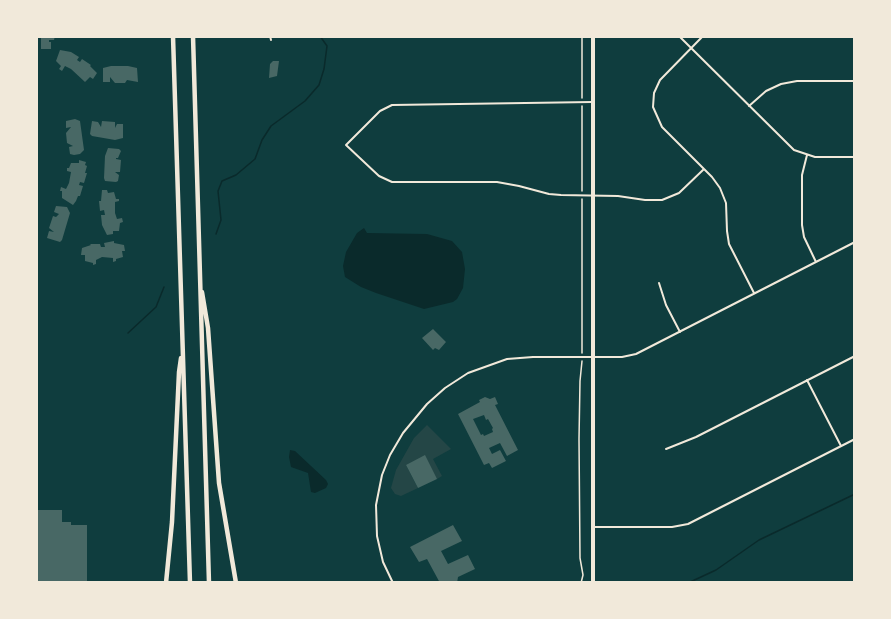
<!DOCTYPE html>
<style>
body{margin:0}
#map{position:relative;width:891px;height:619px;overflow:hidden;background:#0f3d3e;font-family:"PT Sans",sans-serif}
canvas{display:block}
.frame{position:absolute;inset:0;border:38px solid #f1e9da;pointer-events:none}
</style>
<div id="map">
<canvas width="891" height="619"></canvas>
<div class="frame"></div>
</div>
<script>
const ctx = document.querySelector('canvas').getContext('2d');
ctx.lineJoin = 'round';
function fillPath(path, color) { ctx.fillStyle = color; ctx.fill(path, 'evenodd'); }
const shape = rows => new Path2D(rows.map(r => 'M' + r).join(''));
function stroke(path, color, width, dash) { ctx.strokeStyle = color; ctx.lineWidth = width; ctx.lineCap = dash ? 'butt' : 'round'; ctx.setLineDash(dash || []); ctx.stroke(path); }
fillPath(shape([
 [427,425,451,449,433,459,442,476,437,479,406,465,418,488,401,496,395,494,391,488,396,470,414,438]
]), '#244646');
fillPath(shape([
 [364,228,367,233,427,234,452,241,462,252,465,269,463,288,457,299,453,302,424,309,376,293,361,287,345,277,343,266,346,252,357,233],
 [290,450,295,451,326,480,328,484,326,488,315,493,311,492,308,473,291,467,289,457]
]), '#0a2a2b');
stroke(shape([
 [216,234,221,220,218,191,222,181,236,175,255,159,262,140,271,126,305,101,319,85,324,69,327,46,320,36],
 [128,333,156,307,164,287],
 [688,583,716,570,759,540,855,494]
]), '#0a2a2b', 1.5);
fillPath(shape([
 [41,36,55,36,54,40,49,40,49,42,51,42,51,49,41,49],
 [60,50,71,52,79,57,77,60,80,62,82,59,91,65,90,66,97,73,93,79,90,77,85,82,71,69,65,66,62,71,59,69,61,66,56,61],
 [273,61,279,61,277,76,269,78,270,64],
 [111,66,128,66,137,68,138,82,127,80,125,83,115,83,110,77,110,82,103,82,103,68],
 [75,119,80,121,84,150,80,154,74,155,70,154,69,147,73,146,67,143,66,133,71,127,66,128,66,121],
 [92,121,98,122,101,127,102,121,115,122,115,128,117,124,123,124,123,138,115,140,92,136,90,134],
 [108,148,119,149,121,151,118,158,116,158,116,159,121,160,120,172,115,172,119,175,118,181,116,182,105,181,104,178,105,156],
 [79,160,86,162,85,165,87,166,85,173,87,173,84,183,80,182,79,185,83,186,80,196,78,196,76,201,73,205,62,198,62,191,60,191,61,187,66,189,69,183,71,172,67,171,67,168,69,168,71,163,79,163],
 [102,190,107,190,108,193,114,192,116,199,119,199,119,201,115,202,115,213,117,219,122,218,123,222,120,223,119,231,113,231,113,234,107,235,102,225,101,215,105,215,104,210,100,211,99,201,101,201],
 [56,206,67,207,70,213,62,240,60,242,47,238,49,231,54,232,49,228,53,216,56,217,59,214,54,212],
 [114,241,114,243,124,245,125,251,122,251,123,257,116,259,116,261,113,262,113,258,102,257,96,260,96,264,93,265,93,263,85,261,85,255,81,255,82,248,91,245,90,244,100,244,101,247,105,247,104,243],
 [433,329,446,342,439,350,435,348,433,350,422,338],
 [485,397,490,399,495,397,498,404,495,405,518,450,507,456,500,443,489,448,492,454,500,450,506,461,492,468,489,463,484,465,458,414,480,402,479,400],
 [484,415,486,420,488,419,493,428,492,429,493,432,484,436,483,434,481,435,473,419],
 [425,455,437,479,418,488,406,465],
 [36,510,62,510,62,522,71,522,71,525,87,525,87,583,36,583],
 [453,525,462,541,441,551,448,564,468,555,475,569,458,577,457,583,440,583,427,559,419,562,410,547]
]), '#486865');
stroke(shape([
 [582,36,582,98],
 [582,106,582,191],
 [582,199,582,353],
 [581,583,583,575,580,558,579,439,580,381,582,361]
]), '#f1e9da', 1.5);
stroke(shape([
 [270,36,271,40],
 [679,36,794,150,815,157,855,157],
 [703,36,660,80,654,93,653,107,662,127,712,177,720,188,726,203,727,231,729,244,754,293],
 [592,102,392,105,380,111,346,145,379,176,392,182,497,182,519,186,549,194,561,195,618,196,645,200,662,200,679,193,704,169],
 [749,106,766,91,781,84,797,81,855,81],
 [807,155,802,175,802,225,804,237,816,262],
 [659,283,666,305,680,332],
 [807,380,841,446],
 [666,449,696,437,855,356],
 [594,527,672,527,688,524,855,439],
 [393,583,383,562,377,536,376,505,382,475,390,455,403,433,427,404,445,388,468,373,507,359,533,357,622,357,636,354,855,242]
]), '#f1e9da', 2);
stroke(shape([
 [593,36,593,583]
]), '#f1e9da', 4);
stroke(shape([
 [173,36,190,583],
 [193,36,209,583],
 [202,292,208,328,219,483,236,583],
 [166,583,172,522,179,372,181,358]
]), '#f1e9da', 4.5);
</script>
